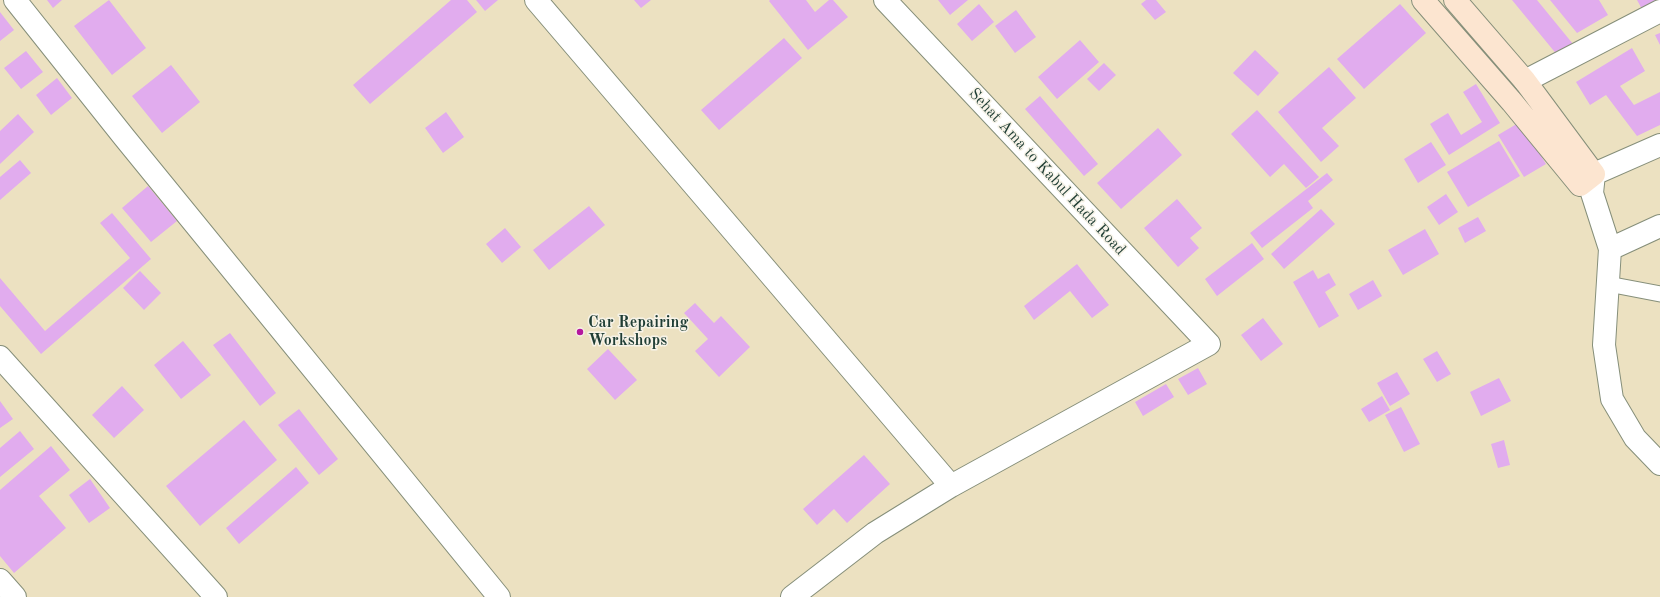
<!DOCTYPE html>
<style>
body{margin:0}
canvas{display:block;background:#ece1c1}
</style>
<canvas width="1660" height="597"></canvas>
<script>
const ctx = document.querySelector('canvas').getContext('2d');
ctx.lineJoin = 'round';
function fillPath(path, color) { ctx.fillStyle = color; ctx.fill(path, 'evenodd'); }
const shape = rows => new Path2D(rows.map(r => 'M' + r).join(''));
function stroke(path, color, width, dash) { ctx.strokeStyle = color; ctx.lineWidth = width; ctx.lineCap = dash ? 'butt' : 'round'; ctx.setLineDash(dash || []); ctx.stroke(path); }
function write(font, color, halo, rows, align = 'center') {
  ctx.font = font + ' "Old Standard TT",serif'; ctx.lineWidth = 3; ctx.setLineDash([]); ctx.textBaseline = 'middle'; ctx.strokeStyle = halo; ctx.fillStyle = color; for (const [text, x, y, turn = 0] of rows) {
    ctx.save(); ctx.translate(x, y); ctx.rotate((+turn || 0) * Math.PI / 180); ctx.textAlign = isNaN(turn) ? turn : align; if (halo) ctx.strokeText(text, 0, 0); ctx.fillText(text, 0, 0); ctx.restore();
  }
}
fillPath(shape([
 [47,0,62,0,53,8],
 [109,0,146,48,112,75,74,26],
 [451,0,467,0,477,12,370,104,353,85],
 [476,0,498,0,485,11],
 [634,0,651,0,641,8],
 [770,0,806,0,815,12,829,0,833,0,848,17,808,50,769,1],
 [938,0,968,0,950,15],
 [1146,0,1156,0,1166,12,1155,20,1141,4],
 [1512,0,1537,0,1573,44,1558,56],
 [1550,0,1599,0,1608,15,1577,33],
 [1637,0,1660,0,1660,1,1643,11],
 [979,4,994,22,972,41,957,24],
 [1400,4,1426,33,1364,89,1337,59],
 [1016,10,1036,37,1015,53,995,26],
 [0,12,14,30,0,41],
 [1660,33,1660,45,1655,35],
 [784,38,802,58,719,130,701,110],
 [1080,40,1099,62,1057,99,1038,77],
 [1632,48,1645,71,1620,86,1634,105,1660,92,1660,125,1637,136,1606,95,1590,105,1576,82],
 [1255,50,1279,73,1258,96,1233,73],
 [26,51,43,72,21,89,4,68],
 [1104,63,1116,75,1099,91,1087,79],
 [171,65,200,102,162,133,132,96],
 [1329,67,1356,98,1322,128,1339,146,1321,162,1278,112],
 [57,78,72,98,51,115,36,95],
 [1476,84,1500,123,1449,155,1430,124,1448,113,1461,135,1482,122,1463,92],
 [1040,96,1098,164,1084,176,1025,109],
 [1257,110,1319,177,1306,188,1284,164,1270,177,1231,134],
 [446,112,464,137,443,153,425,128],
 [18,114,34,132,0,164,0,131],
 [1520,122,1546,164,1524,177,1498,135],
 [1158,128,1182,155,1121,209,1097,183],
 [1499,141,1520,176,1468,207,1447,172],
 [1431,142,1446,165,1418,183,1404,159],
 [20,160,31,173,0,200,0,177],
 [1327,173,1333,180,1308,201,1313,208,1262,248,1250,233],
 [148,186,177,221,151,242,122,208],
 [1446,194,1458,212,1439,225,1427,207],
 [1177,199,1202,228,1190,238,1199,248,1178,267,1144,228],
 [589,206,605,225,549,270,533,250],
 [1321,209,1335,224,1284,269,1271,254],
 [112,213,151,259,41,354,0,306,0,278,45,331,130,258,100,223],
 [1478,217,1486,231,1465,243,1458,228],
 [505,228,521,247,502,263,486,244],
 [1425,229,1439,254,1403,275,1388,250],
 [1252,243,1264,259,1217,296,1205,279],
 [1077,264,1109,305,1092,318,1070,291,1034,320,1024,306],
 [1313,270,1318,279,1329,273,1336,285,1325,292,1339,316,1319,328,1293,282],
 [140,271,161,293,144,310,123,288],
 [1373,280,1382,296,1358,310,1349,294],
 [695,303,714,323,721,316,750,347,719,377,695,351,708,339,684,313],
 [1263,318,1283,344,1261,361,1241,335],
 [230,333,276,393,260,406,213,345],
 [183,341,211,375,181,399,154,365],
 [608,349,637,380,615,400,587,369],
 [1437,351,1451,374,1437,382,1423,359],
 [1198,368,1207,384,1188,395,1178,379],
 [1397,372,1410,394,1390,406,1377,383],
 [1499,378,1511,401,1481,416,1470,392],
 [1166,384,1174,397,1143,416,1135,402],
 [122,386,144,410,114,438,92,415],
 [1382,396,1390,410,1369,422,1361,409],
 [0,401,13,419,0,428],
 [1401,407,1420,444,1404,452,1385,415],
 [299,409,338,459,319,475,278,425],
 [244,420,277,460,200,526,166,486],
 [20,431,34,449,0,477,0,448],
 [1504,440,1510,465,1498,468,1491,444],
 [51,446,70,470,39,496,66,528,14,573,0,556,0,490],
 [864,455,890,484,847,523,834,509,817,525,803,509],
 [296,467,309,483,239,544,226,528],
 [90,479,110,508,89,523,69,495]
]), '#e1acee');
const lane = shape([
 [1608,284,1660,294]
]);
const street = shape([
 [15,0,124,137,499,597],
 [536,0,951,486],
 [1525,81,1660,11],
 [1660,145,1594,174,1592,193,1610,249,1604,345,1612,399,1635,438,1660,464],
 [1610,249,1660,226],
 [0,357,216,597],
 [0,580,15,597],
 [792,597,875,533,951,486,1209,344,885,0]
]);
const secondary = shape([
 [1423,0,1512,102,1580,185,1594,174,1591,170,1525,81,1455,0]
]);
stroke(lane, '#868f7a', 17);
stroke(street, '#868f7a', 24);
stroke(secondary, '#868f7a', 24);
stroke(lane, '#fff', 15);
stroke(street, '#fff', 22);
stroke(secondary, '#fce5d0', 22);
for (const [x, y, r, color] of [
 [580,332,4,"#b5179e"]
]) { const dot = new Path2D(); dot.arc(x, y, r, 0, 2 * Math.PI); ctx.fillStyle = color; ctx.fill(dot); stroke(dot, '#f7f3e8', 1.5); }
write('16px', '#1f3d34', '#f7f3e8', [
 ["Sehat Ama to Kabul Hada Road",1047,172,47]
]);
write('bold 16px', '#1f3d34', '#f7f3e8', [
 ["Car Repairing",588,323],
 ["Workshops",588,341]
], 'left');
</script>
